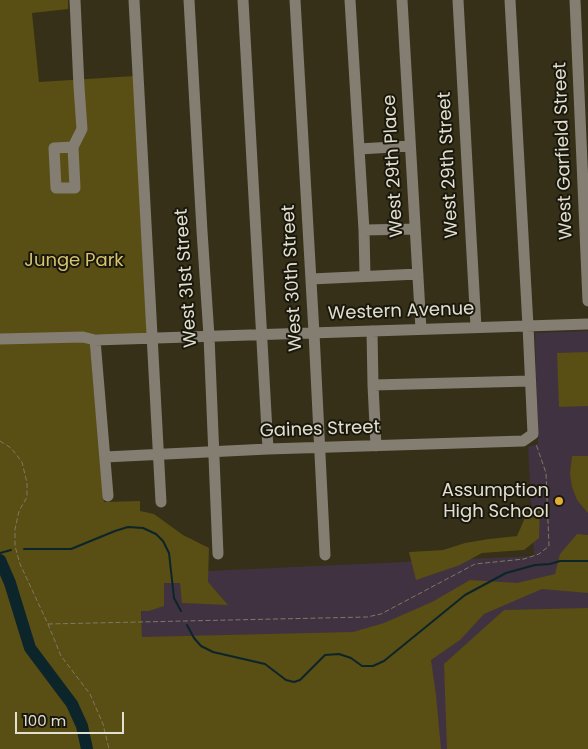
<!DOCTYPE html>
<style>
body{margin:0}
#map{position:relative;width:588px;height:749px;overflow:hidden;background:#353017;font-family:Poppins,sans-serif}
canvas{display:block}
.scale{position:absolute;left:15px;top:712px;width:109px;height:22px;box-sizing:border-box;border:2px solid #e2dfd0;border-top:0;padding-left:6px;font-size:15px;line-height:18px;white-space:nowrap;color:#e2dfd0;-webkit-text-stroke:4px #1a180d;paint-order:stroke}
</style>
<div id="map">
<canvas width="588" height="749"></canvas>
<div class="scale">100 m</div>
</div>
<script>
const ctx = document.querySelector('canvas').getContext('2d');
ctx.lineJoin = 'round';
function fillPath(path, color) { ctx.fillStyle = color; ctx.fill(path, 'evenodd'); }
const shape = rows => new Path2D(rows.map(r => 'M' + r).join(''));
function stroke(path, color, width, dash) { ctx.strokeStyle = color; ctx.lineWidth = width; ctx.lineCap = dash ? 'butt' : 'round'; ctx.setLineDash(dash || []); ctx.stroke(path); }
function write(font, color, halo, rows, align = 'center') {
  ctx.font = font + ' Poppins,sans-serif'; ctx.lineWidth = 4; ctx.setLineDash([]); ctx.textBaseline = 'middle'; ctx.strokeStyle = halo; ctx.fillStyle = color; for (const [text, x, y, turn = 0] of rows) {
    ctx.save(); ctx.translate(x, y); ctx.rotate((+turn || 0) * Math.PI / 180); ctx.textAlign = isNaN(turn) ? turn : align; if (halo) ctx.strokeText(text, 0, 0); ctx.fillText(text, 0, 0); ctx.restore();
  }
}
fillPath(shape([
 [588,331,588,749,143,749,141,574,534,556,528,447,538,444,535,333]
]), '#403240');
fillPath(shape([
 [0,0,68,0,68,9,32,13,39,82,134,76,152,338,89,334,104,502,140,501,140,511,154,514,183,535,209,548,208,582,228,605,182,603,180,583,164,583,164,606,149,611,141,611,142,637,353,632,384,623,432,602,470,580,517,583,555,574,560,554,577,534,588,535,588,593,542,589,484,614,460,640,431,660,436,695,441,749,0,749],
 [588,352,588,406,559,407,557,353],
 [572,456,588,456,588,513,577,500,572,487,570,474],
 [540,504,539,538,524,550,482,553,460,565,416,580,409,552,443,550,465,543,489,539,517,536,527,513],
 [588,608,588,749,447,749,444,664,504,610]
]), '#594e13');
stroke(shape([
 [24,549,71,549,115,531,128,527,143,528,156,534,163,541,169,553,174,598,181,611],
 [0,553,11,550],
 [187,625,194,638,201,646,213,652,265,664,286,680,294,682,300,680,325,655,339,654,351,658,362,666,373,666,384,661,465,595,506,573,535,565,550,564,560,561,588,561]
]), '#0c252b', 2);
stroke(shape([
 [0,560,10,583,30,648,72,704,82,726,87,749]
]), '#0c252b', 12);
stroke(shape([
 [0,441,11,448,22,462,27,483,27,497,19,511,15,529,15,546,20,564,48,624,61,656,90,694,103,724,109,749],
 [48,624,367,617,381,614,475,564,524,559,539,554,549,546,546,473,536,444]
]), '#7d7964', 1, [5, 2.5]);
stroke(shape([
 [134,0,161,502],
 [189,0,202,231,209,336,218,554],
 [243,0,268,449],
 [295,0,314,333,325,555],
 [350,0,364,230,365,276],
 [402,0,421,329],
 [458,0,476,327],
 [575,0,588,301],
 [73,147,75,188,56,188,54,148,73,147,82,129,79,87,75,0],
 [359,149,410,146],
 [364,230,415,229],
 [311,279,418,274],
 [372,331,373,385,376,446],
 [0,339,83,337,95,340,588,324],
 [95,340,108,496],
 [373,385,530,381],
 [105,457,268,449,523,441,533,434,528,326,510,0]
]), '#837d72', 11);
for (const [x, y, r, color] of [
 [559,501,5,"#e1af34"]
]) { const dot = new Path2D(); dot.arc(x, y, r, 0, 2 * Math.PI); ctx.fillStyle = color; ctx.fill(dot); stroke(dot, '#1a180d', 2); }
write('18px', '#e2dfd0', '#1a180d', [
 ["West Garfield Street",564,151,-92],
 ["West 29th Street",449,165,-93],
 ["West 29th Place",394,166,-93],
 ["West 31st Street",187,278,-94],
 ["West 30th Street",293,278,-93],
 ["Western Avenue",401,312,-2],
 ["Gaines Street",320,430,-2]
]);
write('18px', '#d5c46d', '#1a180d', [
 ["Junge Park",74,261]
]);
write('18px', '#e2dfd0', '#1a180d', [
 ["Assumption",549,491],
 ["High School",549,512]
], 'right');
</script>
